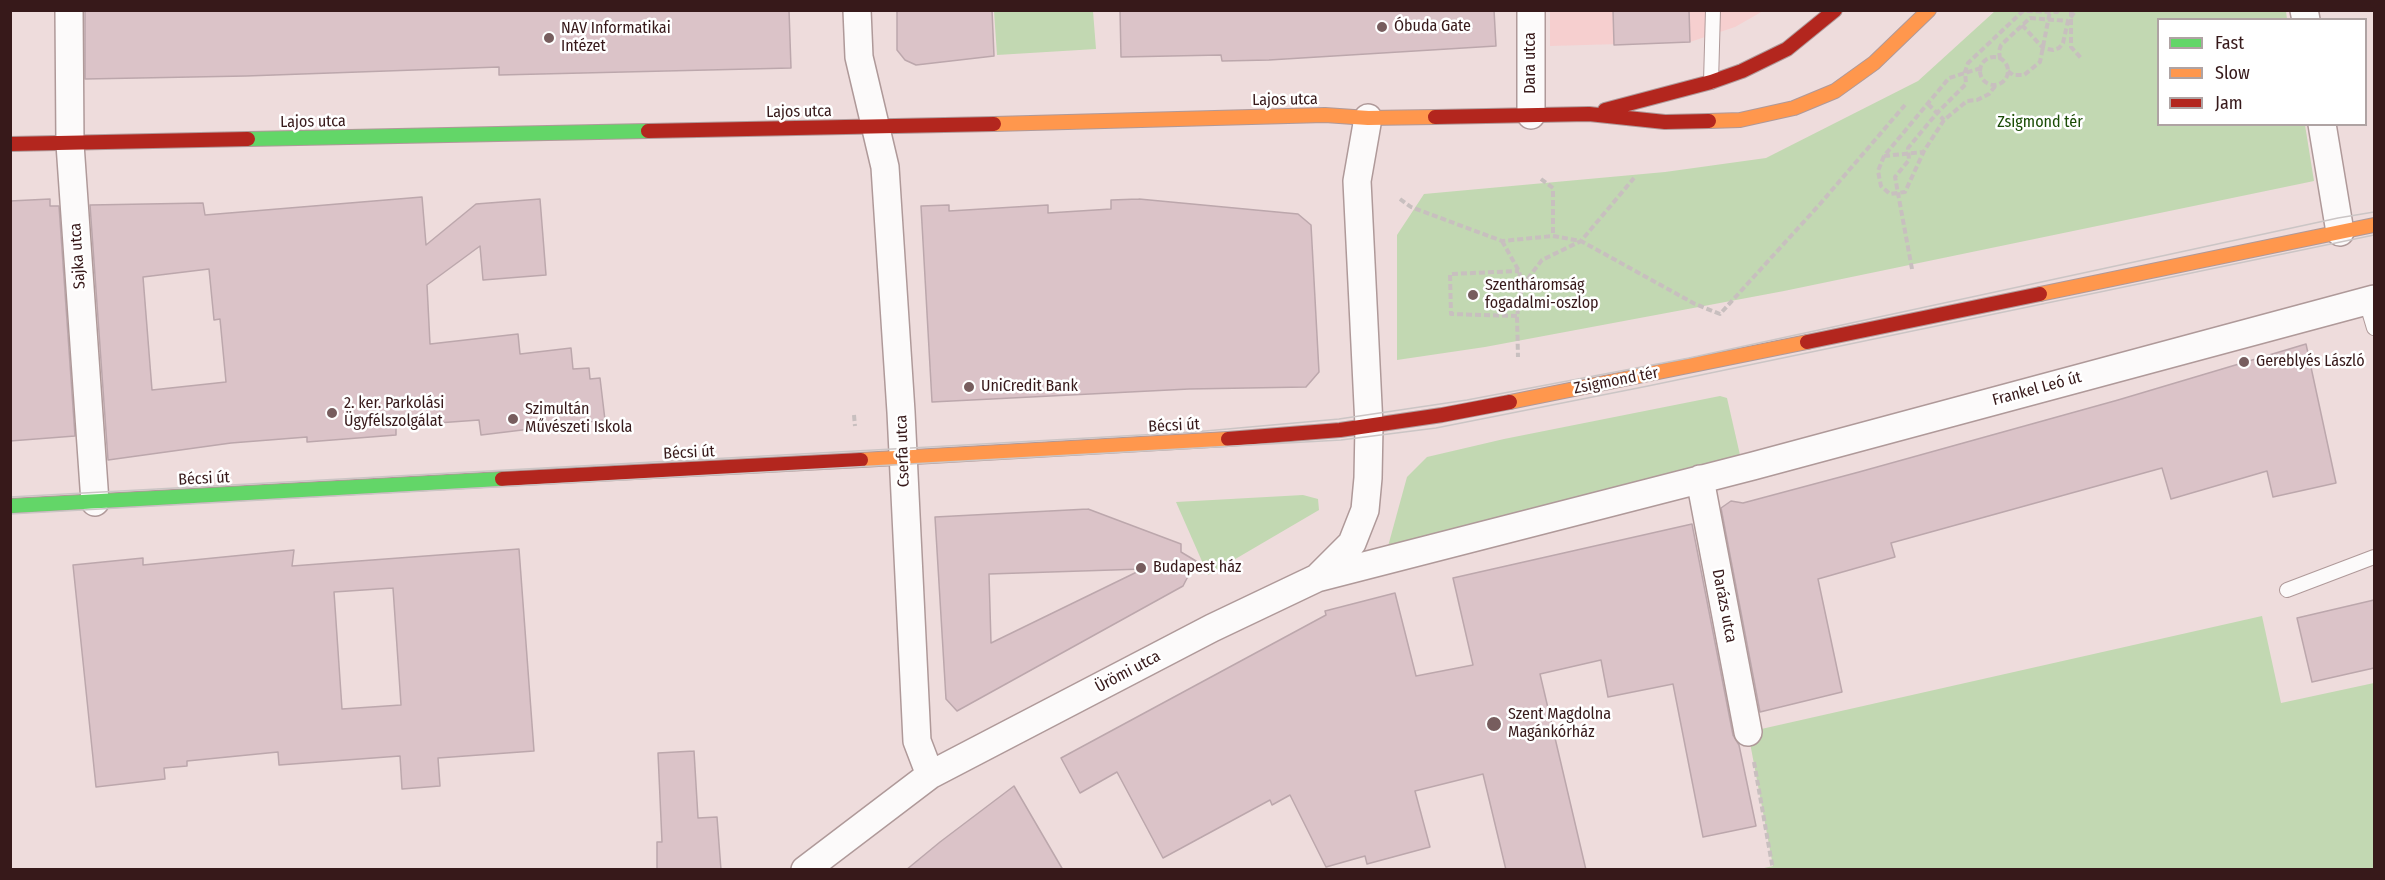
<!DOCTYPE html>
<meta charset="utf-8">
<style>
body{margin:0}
#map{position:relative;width:2385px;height:880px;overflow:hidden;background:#eedcdc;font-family:"Fira Sans Condensed",sans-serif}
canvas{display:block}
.frame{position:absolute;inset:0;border:12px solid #37191a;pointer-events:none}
.legend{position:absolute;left:2157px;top:18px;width:210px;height:108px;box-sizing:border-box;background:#fff;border:2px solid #afa3a3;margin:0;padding:8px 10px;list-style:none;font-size:18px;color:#37191a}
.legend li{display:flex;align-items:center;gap:12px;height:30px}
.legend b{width:30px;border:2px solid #afa3a3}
</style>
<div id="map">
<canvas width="2385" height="880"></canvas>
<div class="frame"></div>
<ul class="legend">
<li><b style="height:8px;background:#63d668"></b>Fast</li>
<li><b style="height:8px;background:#ff974d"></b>Slow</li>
<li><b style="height:8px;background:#b3261e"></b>Jam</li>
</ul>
</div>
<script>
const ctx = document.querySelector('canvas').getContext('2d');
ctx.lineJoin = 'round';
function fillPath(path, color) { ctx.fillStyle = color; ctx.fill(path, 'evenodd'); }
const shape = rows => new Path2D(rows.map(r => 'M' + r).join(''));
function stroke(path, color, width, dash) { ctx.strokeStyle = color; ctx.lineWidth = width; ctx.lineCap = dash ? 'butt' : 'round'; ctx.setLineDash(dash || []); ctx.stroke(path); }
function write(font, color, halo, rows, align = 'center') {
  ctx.font = font + ' "Fira Sans Condensed",sans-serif'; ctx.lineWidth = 5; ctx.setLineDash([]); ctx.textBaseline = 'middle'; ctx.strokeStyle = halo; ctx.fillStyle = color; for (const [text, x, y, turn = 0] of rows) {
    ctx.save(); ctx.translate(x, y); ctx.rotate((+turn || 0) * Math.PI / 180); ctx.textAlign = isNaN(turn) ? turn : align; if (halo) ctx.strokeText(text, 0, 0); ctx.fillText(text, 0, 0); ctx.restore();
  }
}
fillPath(shape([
 [1550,11,1763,11,1735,27,1690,42,1550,46]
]), '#f6cfcf');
fillPath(shape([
 [994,11,1093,11,1096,49,997,55],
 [1995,11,2286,11,2287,19,2158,20,2158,124,2305,125,2314,181,1784,291,1485,347,1397,360,1397,235,1424,194,1665,172,1766,158,1918,81],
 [1720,396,1727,398,1740,455,1387,550,1407,477,1427,457,1504,439],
 [1303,495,1318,499,1319,510,1208,575,1176,502],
 [2262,616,2281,703,2374,683,2374,869,1760,869,1773,866,1748,732]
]), '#c2d8b2');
const building = shape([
 [85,10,789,10,791,68,499,75,499,67,246,76,85,79,85,10],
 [897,10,992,10,994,56,916,65,905,60,897,50,897,10],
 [1120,10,1494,10,1496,46,1269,60,1222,61,1221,55,1121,57,1120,10],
 [1613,10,1689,10,1690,42,1614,45,1613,10],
 [422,197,426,245,476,204,540,199,546,275,483,280,480,246,427,285,430,344,518,334,520,354,571,348,573,369,589,368,590,379,600,378,605,420,481,435,479,420,396,426,396,435,307,442,307,437,231,443,108,460,90,205,203,203,205,215,422,197],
 [209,269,214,320,220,319,226,382,152,390,143,277,209,269],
 [50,199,50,206,59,206,75,436,10,441,10,201,50,199],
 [1139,199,1298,214,1311,225,1319,372,1306,387,1189,389,932,402,921,206,949,205,949,211,1048,205,1048,213,1111,209,1111,200,1139,199],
 [2306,344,2336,483,2273,497,2267,471,2171,499,2162,468,1891,543,1895,557,1818,579,1842,692,1760,712,1721,508,1731,501,1743,503,1859,472,2118,400,2306,344],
 [1088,509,1181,544,1181,552,1196,561,1183,586,957,711,946,699,935,517,1088,509],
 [1143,569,991,643,989,574,1143,569],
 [1692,524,1733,735,1739,745,1756,826,1703,837,1673,684,1608,697,1601,660,1540,674,1586,870,1506,870,1483,774,1415,791,1430,847,1367,864,1365,856,1326,867,1290,795,1272,805,1270,800,1163,858,1117,772,1080,793,1061,758,1326,615,1325,611,1395,593,1416,676,1473,665,1453,578,1692,524],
 [519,549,534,751,438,758,440,786,402,789,400,756,279,765,278,752,187,761,187,766,164,768,165,779,96,787,73,565,143,558,143,565,294,550,292,566,519,549],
 [393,588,401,705,342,709,334,592,393,588],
 [2374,600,2374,668,2312,682,2297,618,2374,600],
 [694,751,698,818,717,817,721,870,657,870,657,842,662,842,658,753,694,751],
 [1014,786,1063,870,906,870,940,842,1014,786]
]);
fillPath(building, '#dbc3c8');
stroke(building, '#bca7ac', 1.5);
const lane = shape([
 [1711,82,1713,10],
 [2366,301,2374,328],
 [2287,590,2374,557]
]);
const street = shape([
 [69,10,70,144,95,502],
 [857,10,859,57,885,167,901,412,917,741,930,775],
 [2304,10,2306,20],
 [1531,115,1531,10],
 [2322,124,2340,232],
 [1700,479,1748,732],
 [1317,578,1753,466,2374,299],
 [805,870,930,775,1212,628,1317,578,1352,543,1365,510,1368,478,1369,426,1357,181,1368,118]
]);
const fast = shape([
 [248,139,648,131],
 [10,506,502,479]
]);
const slow = shape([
 [1709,121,1740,120,1794,108,1835,91,1874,63,1929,10],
 [994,124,1325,115,1368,118,1435,117],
 [2040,294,2374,225],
 [1510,402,1807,342],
 [861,460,1228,439]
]);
const jam = shape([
 [1605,110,1711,82,1742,71,1787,49,1835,10],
 [1435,117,1589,114,1665,122,1709,121],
 [648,131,994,124],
 [10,144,248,139],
 [1807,342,2040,294],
 [1228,439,1340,430,1442,415,1510,402],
 [502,479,861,460]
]);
stroke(lane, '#af9999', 16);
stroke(street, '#af9999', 30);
stroke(fast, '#af9999', 16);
stroke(slow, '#af9999', 16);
stroke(jam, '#af9999', 16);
stroke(shape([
 [2071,10,2071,47,2081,58],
 [2022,25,2043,48,2053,50,2059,48,2063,43,2068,21,2076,10],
 '1980 71a14 14 0 1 1 28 0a14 14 0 1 1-28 0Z',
 [2000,59,1999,51,2001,45,2030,18,2068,21],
 [1981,68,1949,78,1884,156,1878,171,1881,186,1890,194,1905,192,1924,151,1944,120,1967,101,1977,100,1989,94,1996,85],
 [2008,71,2013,75,2024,75,2040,62,2050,11],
 [1928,104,1944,120],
 [1884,156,1923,152],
 [1541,179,1553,188,1553,236],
 [1400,199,1411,207,1502,241,1553,236,1581,241,1695,304,1720,314,1820,204,1905,105],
 [1502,241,1519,271,1522,286,1517,316,1518,357],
 [1912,269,1895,177,1909,160,1908,148,1937,113,1966,84,1965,72,1968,63,2023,11,2057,12,2058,10],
 [1522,286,1542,260,1581,241,1634,178],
 [1517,316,1451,314,1450,274,1519,271],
 [854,415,855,426],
 [1754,762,1773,870]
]), '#c8bfbf', 4, [6, 3]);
stroke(lane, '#fcfafa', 14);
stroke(street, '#fcfafa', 27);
stroke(fast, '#63d668', 14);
stroke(slow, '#ff974d', 14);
stroke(jam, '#b3261e', 14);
stroke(shape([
 [10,497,929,447,1194,432,1339,419,1467,400,1689,358,2338,218,2374,212],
 [10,514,1341,440,1436,428,1648,386,2374,235]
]), '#cbc5c5', 1.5);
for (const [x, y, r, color] of [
 [1382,27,6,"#775d5e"],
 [549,38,6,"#775d5e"],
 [1473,295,6,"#775d5e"],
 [2244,362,6,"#775d5e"],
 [969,387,6,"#775d5e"],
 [332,413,6,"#775d5e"],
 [513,419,6,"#775d5e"],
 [1141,568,6,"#775d5e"],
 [1494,724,8,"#775d5e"]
]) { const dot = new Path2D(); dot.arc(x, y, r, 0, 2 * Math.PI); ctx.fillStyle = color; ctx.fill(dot); stroke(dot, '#fff', 2); }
write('16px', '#37191a', '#fff', [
 ["Óbuda Gate",1394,27],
 ["NAV Informatikai",561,29],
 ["Intézet",561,47],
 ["Szentháromság",1485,286],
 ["fogadalmi-oszlop",1485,304],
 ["Gereblyés László",2256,362],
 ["UniCredit Bank",981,387],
 ["2. ker. Parkolási",344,404],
 ["Ügyfélszolgálat",344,422],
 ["Szimultán",525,410],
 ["Művészeti Iskola",525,428],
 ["Budapest ház",1153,568],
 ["Szent Magdolna",1508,715],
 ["Magánkórház",1508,733]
], 'left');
write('16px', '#37191a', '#fff', [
 ["Dara utca",1531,63,-90],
 ["Lajos utca",1285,100,-1],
 ["Lajos utca",799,112,-1],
 ["Lajos utca",313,122,-1],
 ["Sajka utca",78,256,-94],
 ["Zsigmond tér",1616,381,-11],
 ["Frankel Leó út",2037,389,-15],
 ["Bécsi út",1174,426,-3],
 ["Cserfa utca",903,451,-92],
 ["Bécsi út",689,453,-3],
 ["Bécsi út",204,479,-3],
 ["Darázs utca",1724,606,79],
 ["Ürömi utca",1128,672,-28]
]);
write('16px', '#1b4c06', '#fff', [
 ["Zsigmond tér",2040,123]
]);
</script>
